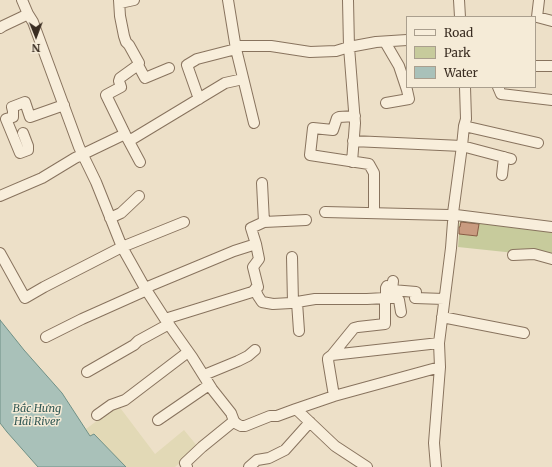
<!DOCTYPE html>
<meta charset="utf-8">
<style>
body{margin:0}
#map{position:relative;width:552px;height:467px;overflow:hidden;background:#ede0c8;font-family:Merriweather,serif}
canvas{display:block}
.legend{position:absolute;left:406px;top:16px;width:130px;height:72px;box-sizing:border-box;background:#f5ebd7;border:1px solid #aa9f8e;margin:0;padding:5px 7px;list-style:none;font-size:12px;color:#392c21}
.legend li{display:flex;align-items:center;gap:8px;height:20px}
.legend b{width:20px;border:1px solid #aa9f8e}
.north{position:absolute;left:16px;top:16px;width:40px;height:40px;-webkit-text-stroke:3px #f5ebd7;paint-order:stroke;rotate:179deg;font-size:11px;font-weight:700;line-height:16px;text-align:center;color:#392c21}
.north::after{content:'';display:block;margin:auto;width:14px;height:18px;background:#392c21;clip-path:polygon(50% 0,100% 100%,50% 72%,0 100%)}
</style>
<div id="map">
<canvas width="552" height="467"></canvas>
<ul class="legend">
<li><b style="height:5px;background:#f8eedb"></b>Road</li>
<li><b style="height:11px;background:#c7cb9c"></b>Park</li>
<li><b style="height:11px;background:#a9c1b9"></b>Water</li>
</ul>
<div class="north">N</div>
</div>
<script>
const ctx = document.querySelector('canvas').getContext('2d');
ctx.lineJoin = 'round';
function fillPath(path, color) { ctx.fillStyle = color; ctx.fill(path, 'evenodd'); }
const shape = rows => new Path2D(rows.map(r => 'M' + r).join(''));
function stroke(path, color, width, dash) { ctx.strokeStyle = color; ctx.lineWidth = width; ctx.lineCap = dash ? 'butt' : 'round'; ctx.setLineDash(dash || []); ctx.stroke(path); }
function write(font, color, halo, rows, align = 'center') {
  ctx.font = font + ' Merriweather,serif'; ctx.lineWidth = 3; ctx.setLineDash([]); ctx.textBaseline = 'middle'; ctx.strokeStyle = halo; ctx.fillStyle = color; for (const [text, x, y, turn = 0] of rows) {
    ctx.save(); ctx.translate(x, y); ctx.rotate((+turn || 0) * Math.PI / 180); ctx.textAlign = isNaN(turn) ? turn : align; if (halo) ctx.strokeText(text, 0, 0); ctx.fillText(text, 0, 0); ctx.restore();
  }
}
fillPath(shape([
 [118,405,155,454,184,430,198,447,175,467,126,467,94,434,90,436,86,429]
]), '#e2d9b6');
fillPath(shape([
 [461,221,552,231,552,254,533,250,515,253,458,247,459,234,477,236,479,224,461,222,460,227,458,227,459,224]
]), '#c7cb9c');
const water = shape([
 [0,320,24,350,62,393,90,436,94,434,126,467,38,467,7,432,0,423,0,320]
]);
fillPath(water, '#a9c1b9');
stroke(water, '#6f9086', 1);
const building = shape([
 [461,222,479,224,477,236,459,234,459,227,460,227,461,222]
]);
fillPath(building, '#c99b80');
stroke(building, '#875c44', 1);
const minor = shape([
 [22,0,28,14,33,22,79,147,96,182,122,247,145,288,165,319,192,357,212,389,231,413,234,421,237,424,241,426,245,426,270,416,277,416,296,409,335,446,367,467],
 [119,0,120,16,124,36,126,42,129,45,139,63,138,65,120,78,119,81,121,87,106,95,125,134,140,162],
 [228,0,236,49,254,123],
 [348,0,349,47,355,123,352,162],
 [459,0,460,17],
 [539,0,537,17,552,21],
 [120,3,134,0],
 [0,28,3,26,22,17,28,14],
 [385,42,399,66,407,90,409,99,386,103],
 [236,46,271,46,310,52,336,51,349,47,376,42,407,40],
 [138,65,145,78,169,68],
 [535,66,552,66],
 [498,87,501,94,552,100],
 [199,99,187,65,197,59,236,49],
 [355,116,339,117,337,118,333,130,313,128,310,155,369,164,374,173,374,213],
 [464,126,538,143],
 [23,133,28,146,28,150,20,153,6,119,13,117,13,111,12,107,25,102,30,117,64,105],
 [129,141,225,83,243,79],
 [353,141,462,146,511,159],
 [502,175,504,157],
 [262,183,264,222],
 [0,196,42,178,75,158,125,134],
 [325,212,449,215],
 [453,213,462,146,464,126,466,119,465,87],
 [456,215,552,227],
 [110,218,121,213,139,196],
 [256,244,251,228,264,222,306,220],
 [0,253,25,298,44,287,122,247,184,222],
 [513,255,534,254,552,259],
 [292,257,293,303],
 [393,281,392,290,416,292,415,298,444,299],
 [145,288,234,251,256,244,259,259,253,267,258,287,252,292,165,319],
 [255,289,258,296,262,302,273,304,291,303,315,299,367,299,385,298,386,296,386,288,387,286],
 [297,302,299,331],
 [442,317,524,333],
 [46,337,82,319,147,290],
 [332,355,354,328,358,327,385,324,385,298,397,298,399,300,401,312],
 [87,372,134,345,138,341,169,324],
 [204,375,238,361,248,356,255,350],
 [334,396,328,360,328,358,332,355,439,343],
 [296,409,334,396,440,367],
 [97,415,111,405,125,400,188,352],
 [158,420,209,385],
 [187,467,185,463,202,447,234,421],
 [249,467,257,460,269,458,285,450,310,422],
 [436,467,434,443,440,367,439,343,451,248,453,222]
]);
stroke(minor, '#88735e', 12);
stroke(minor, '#f8eedb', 10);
write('italic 11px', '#315854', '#f5ebd7', [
 ["Bắc Hưng",37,409],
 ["Hải River",37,422]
]);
</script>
